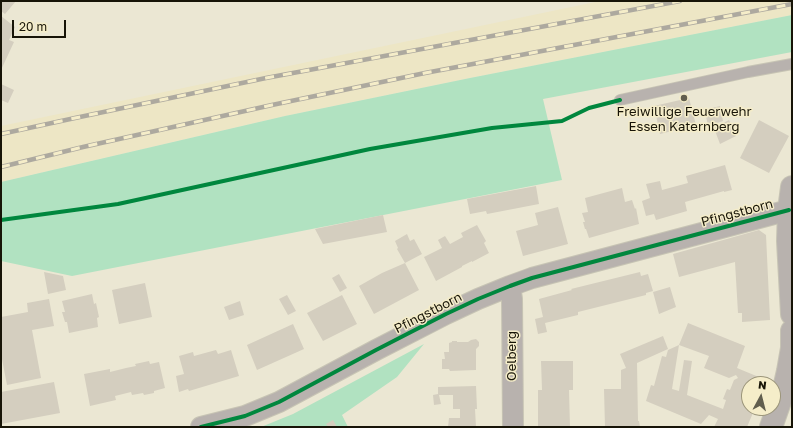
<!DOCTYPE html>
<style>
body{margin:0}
#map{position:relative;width:793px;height:428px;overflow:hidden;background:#ebe7d3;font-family:"Golos Text",sans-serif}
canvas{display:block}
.frame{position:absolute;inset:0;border:2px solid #171407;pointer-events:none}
.north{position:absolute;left:741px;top:376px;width:40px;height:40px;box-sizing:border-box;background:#f5edc9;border:1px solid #9c967b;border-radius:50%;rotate:7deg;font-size:11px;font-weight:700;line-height:16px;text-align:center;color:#171407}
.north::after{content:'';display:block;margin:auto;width:14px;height:18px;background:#615e4e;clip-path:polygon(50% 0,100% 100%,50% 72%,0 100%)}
.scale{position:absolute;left:12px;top:20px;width:54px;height:18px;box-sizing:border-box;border:2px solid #171407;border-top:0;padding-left:5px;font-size:12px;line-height:14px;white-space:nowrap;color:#171407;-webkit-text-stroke:3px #f5edc9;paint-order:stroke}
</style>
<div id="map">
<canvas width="793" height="428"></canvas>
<div class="frame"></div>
<div class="north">N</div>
<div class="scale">20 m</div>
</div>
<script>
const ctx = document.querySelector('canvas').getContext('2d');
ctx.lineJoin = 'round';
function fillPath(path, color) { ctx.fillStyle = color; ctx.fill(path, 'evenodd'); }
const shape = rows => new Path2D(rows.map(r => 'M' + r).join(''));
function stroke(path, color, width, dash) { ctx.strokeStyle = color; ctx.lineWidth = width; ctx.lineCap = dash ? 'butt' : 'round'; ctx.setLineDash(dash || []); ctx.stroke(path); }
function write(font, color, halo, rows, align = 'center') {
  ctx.font = font + ' "Golos Text",sans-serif'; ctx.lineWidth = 3; ctx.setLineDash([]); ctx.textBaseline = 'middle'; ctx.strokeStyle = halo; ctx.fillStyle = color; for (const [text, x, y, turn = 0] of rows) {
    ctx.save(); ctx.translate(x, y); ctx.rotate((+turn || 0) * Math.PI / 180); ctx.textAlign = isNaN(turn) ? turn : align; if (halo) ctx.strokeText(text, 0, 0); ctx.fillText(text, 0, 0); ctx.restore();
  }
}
fillPath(shape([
 [600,1,792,1,792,15,470,78,285,116,1,182,1,126]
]), '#ede6c5');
fillPath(shape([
 [792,15,792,52,543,99,562,180,72,276,1,261,1,182,285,116,470,78],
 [424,344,397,377,342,415,348,427,261,427,293,414]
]), '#b1e2c1');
fillPath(shape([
 [1,1,16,1,5,14,1,11],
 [1,16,15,27,9,40,14,42,1,70],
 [1,84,14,90,8,103,1,100],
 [689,98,696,125,660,134,654,106],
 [720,106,723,121,708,126,706,116,714,115,712,108],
 [729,120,736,136,720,144,714,128],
 [759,120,789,136,769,173,740,158],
 [725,165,732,190,724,192,724,191,685,202,687,211,656,220,654,214,646,216,642,201,650,198,646,184,660,181,662,190,688,183,686,176],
 [536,186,539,204,487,214,486,211,470,214,467,199],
 [622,188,625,202,632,200,635,209,636,208,639,224,589,238,586,229,585,229,583,222,585,222,582,213,588,212,585,198],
 [558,207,568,244,523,256,516,231,538,225,535,213],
 [383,215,387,232,323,244,315,229],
 [477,225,486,241,484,243,489,253,472,262,472,261,462,266,462,267,436,281,424,257,442,248,438,240,445,236,450,244,463,237,461,233],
 [759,230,766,235,770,320,742,322,742,313,738,313,735,262,679,277,673,254],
 [407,234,410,241,414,239,422,254,405,263,397,249,398,248,395,241],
 [405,263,419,290,374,314,359,286,382,273],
 [44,272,63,276,66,290,48,294],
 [640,272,641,276,648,274,653,291,646,293,646,295,578,312,578,315,545,323,547,332,538,334,535,319,543,317,539,299,572,290,571,289],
 [339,274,347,288,340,292,332,278],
 [145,283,152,317,119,324,112,290],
 [670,287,676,307,659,314,653,292],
 [92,294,94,304,96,303,99,317,97,318,98,327,69,333,67,322,65,322,62,312,65,312,62,301],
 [287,295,296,311,288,315,279,299],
 [342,295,357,324,323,341,307,313],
 [49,299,54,326,32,330,41,378,7,385,1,354,1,317,28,312,27,303],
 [240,301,244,315,229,320,224,307],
 [688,323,730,340,745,346,737,368,766,380,764,384,749,384,749,408,755,408,747,427,714,427,718,419,709,415,701,424,646,401,651,385,654,386,662,356,666,357,668,350,679,345,672,389,679,391,684,360,692,361,687,395,723,409,726,400,723,399,727,389,730,390,734,380,738,378,736,375,729,378,704,368,709,356,679,345],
 [293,324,304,349,257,370,247,345],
 [663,336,668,349,637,363,638,421,639,421,640,427,605,427,604,389,621,389,621,370,626,368,620,354],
 [476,339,479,342,479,346,476,349,476,370,450,371,449,369,442,369,442,359,445,359,444,352,449,352,449,343,452,342,452,341,457,341,457,342,468,342,471,340],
 [216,350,218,354,231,350,239,376,189,391,188,389,179,392,176,376,184,374,179,356,193,352,194,356],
 [149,361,150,364,159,362,165,388,154,391,154,393,144,395,143,393,132,395,131,392,115,396,116,400,90,406,84,374,110,369,110,372,126,368,136,366,135,364],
 [541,361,573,361,573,390,569,390,570,427,538,427,538,390,542,390],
 [54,382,60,413,1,424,1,392],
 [476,386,477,409,475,409,476,427,448,427,449,418,460,418,460,409,453,409,453,395,439,395,441,404,434,405,433,395,438,394,438,387],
 [333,420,337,427,328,427,326,424]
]), '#d4cebf');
const service = shape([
 [620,100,748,72,792,64]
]);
const minor = shape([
 [510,286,512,299,513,427],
 [201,427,245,416,279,402,376,350,446,314,478,299,510,286,532,278,789,210]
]);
const tertiary = shape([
 [792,187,789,210,788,241,792,314],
 [771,427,783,393,788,371,792,348,792,331]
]);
stroke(service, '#c7c4b4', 12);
stroke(minor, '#c7c4b4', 22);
stroke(tertiary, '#c7c4b4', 24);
stroke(service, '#b8b2ae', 10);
stroke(minor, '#b8b2ae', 20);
stroke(tertiary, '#b8b2ae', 22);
const rail = shape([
 [1,134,75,118,266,78,680,1],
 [1,167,83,147,272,105,425,73,792,4]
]);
stroke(rail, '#ada99f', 4.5);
stroke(rail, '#f5edc9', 3, [9]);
stroke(shape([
 [1,220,118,204,370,149,492,128,562,121,589,108,620,100],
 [201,427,245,416,279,402,376,350,446,314,478,299,510,286,532,278,789,210]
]), '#00873e', 4);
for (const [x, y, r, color] of [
 [684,98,4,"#615e4e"]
]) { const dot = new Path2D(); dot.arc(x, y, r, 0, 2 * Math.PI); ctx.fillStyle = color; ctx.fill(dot); stroke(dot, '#f5edc9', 1.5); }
write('13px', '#171407', '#f5edc9', [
 ["Freiwillige Feuerwehr",684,112],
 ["Essen Katernberg",684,127]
]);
write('13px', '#171407', '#f5edc9', [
 ["Pfingstborn",737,213,-15],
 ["Pfingstborn",428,313,-27],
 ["Oelberg",512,356,-90]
]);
</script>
